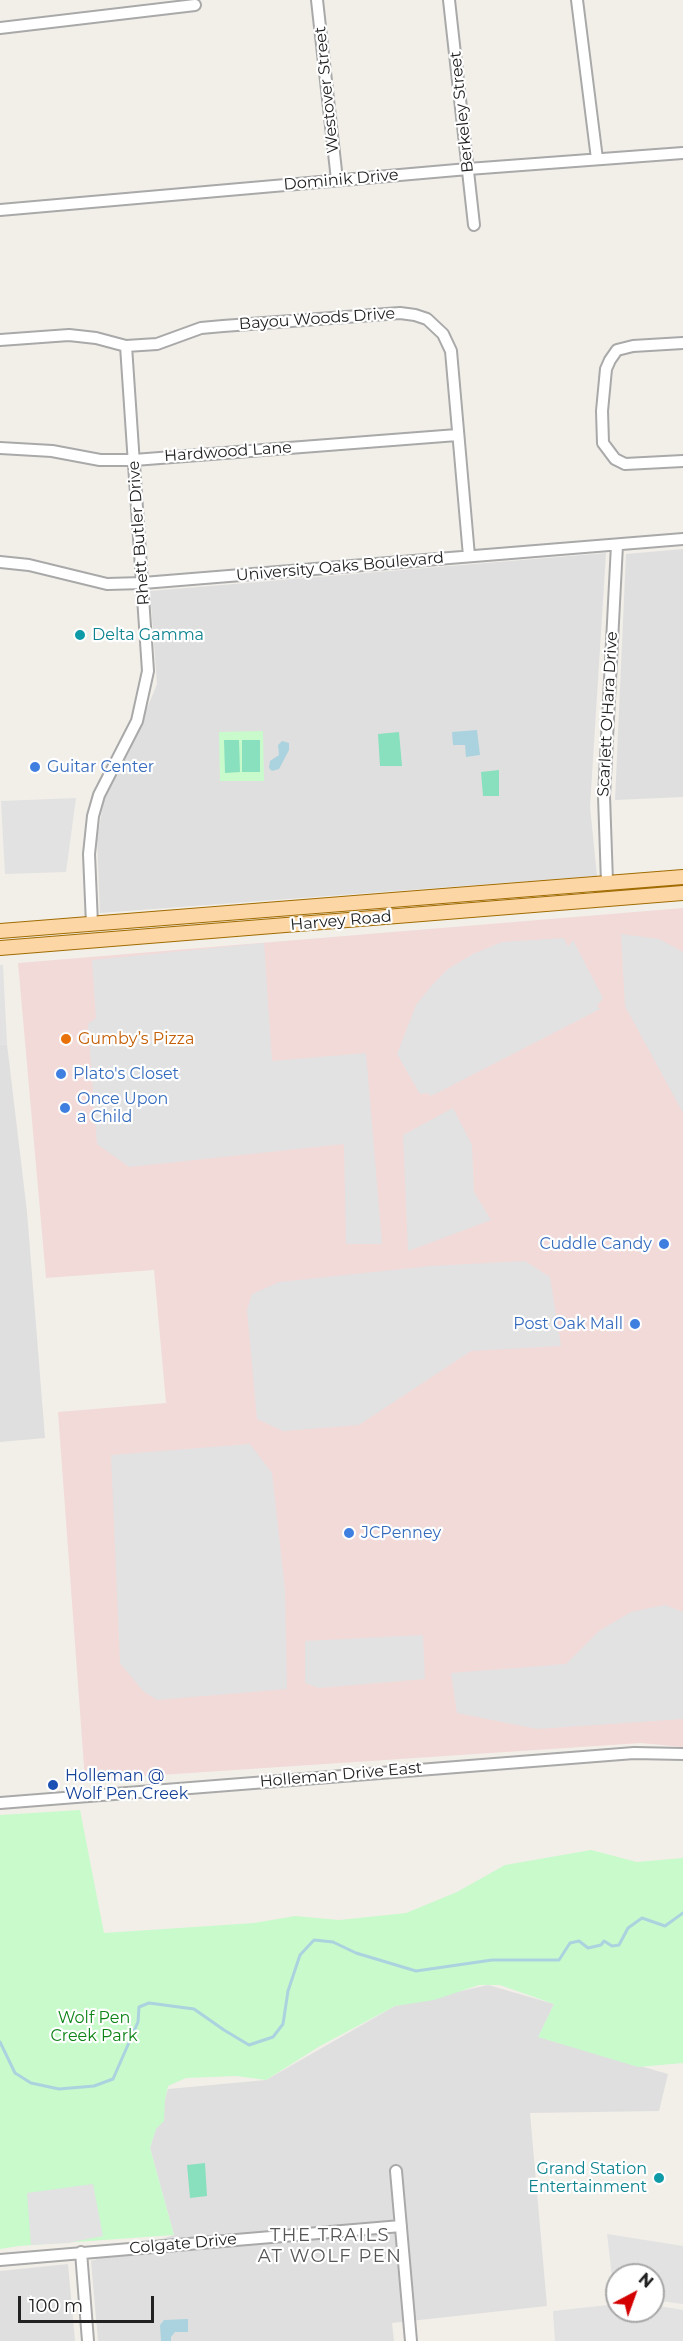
<!DOCTYPE html>
<meta charset="utf-8">
<style>
body{margin:0}
#map{position:relative;width:683px;height:2341px;overflow:hidden;background:#f2efe9;font-family:Montserrat,sans-serif}
canvas{display:block}
.north{position:absolute;left:605px;top:2263px;width:60px;height:60px;box-sizing:border-box;background:#fff;border:2px solid #a7a7a7;border-radius:50%;rotate:41deg;font-size:16px;font-weight:700;line-height:24px;text-align:center;color:#222}
.north::after{content:'';display:block;margin:auto;width:21px;height:27px;background:#d40000;clip-path:polygon(50% 0,100% 100%,50% 72%,0 100%)}
.scale{position:absolute;left:18px;top:2296px;width:136px;height:27px;box-sizing:border-box;border:3px solid #222;border-top:0;padding-left:8px;font-size:18px;line-height:21px;white-space:nowrap;color:#222;-webkit-text-stroke:4px #fff;paint-order:stroke}
</style>
<div id="map">
<canvas width="683" height="2341"></canvas>
<div class="north">N</div>
<div class="scale">100 m</div>
</div>
<script>
const ctx = document.querySelector('canvas').getContext('2d');
ctx.lineJoin = 'round';
function fillPath(path, color) { ctx.fillStyle = color; ctx.fill(path, 'evenodd'); }
const shape = rows => new Path2D(rows.map(r => 'M' + r).join(''));
function stroke(path, color, width, dash) { ctx.strokeStyle = color; ctx.lineWidth = width; ctx.lineCap = dash ? 'butt' : 'round'; ctx.setLineDash(dash || []); ctx.stroke(path); }
function write(font, color, halo, rows, align = 'center') {
  ctx.font = font + ' Montserrat,sans-serif'; ctx.lineWidth = 4.5; ctx.setLineDash([]); ctx.textBaseline = 'middle'; ctx.strokeStyle = halo; ctx.fillStyle = color; for (const [text, x, y, turn = 0] of rows) {
    ctx.save(); ctx.translate(x, y); ctx.rotate((+turn || 0) * Math.PI / 180); ctx.textAlign = isNaN(turn) ? turn : align; if (halo) ctx.strokeText(text, 0, 0); ctx.fillText(text, 0, 0); ctx.restore();
  }
}
fillPath(shape([
 [683,549,683,797,615,800,626,554],
 [606,553,590,807,597,876,100,913,97,839,105,795,130,750,157,684,150,591],
 [7,1044,27,1212,45,1438,0,1442,0,1045],
 [488,1985,554,2004,539,2037,668,2074,659,2111,530,2113,547,2306,392,2323,394,2341,98,2341,91,2261,174,2235,150,2148,168,2089,266,2080,395,2006],
 [68,2264,75,2341,0,2341,0,2271]
]), '#e0dfdf');
fillPath(shape([
 [683,908,683,1747,641,1743,85,1780,58,1412,166,1403,154,1270,46,1278,18,963]
]), '#f2dad9');
fillPath(shape([
 [263,731,264,781,220,781,219,732],
 [80,1810,104,1933,254,1923,295,1916,339,1920,406,1913,457,1892,505,1865,591,1850,637,1862,683,1858,683,2063,638,2067,538,2037,554,2004,500,1985,479,1985,434,2000,395,2006,320,2046,266,2080,236,2076,186,2078,168,2086,165,2100,164,2121,156,2129,150,2148,174,2235,19,2246,0,2249,0,1815]
]), '#c8facc');
fillPath(shape([
 [399,732,402,766,380,766,378,734],
 [224,740,239,740,240,772,225,773],
 [242,740,260,740,260,772,242,772],
 [499,770,499,796,483,796,481,772],
 [205,2163,207,2196,190,2198,187,2165]
]), '#88e0be');
fillPath(shape([
 [76,798,66,872,5,874,1,801],
 [621,934,659,939,683,952,683,1113,625,1006],
 [564,938,568,947,573,940,603,998,597,1006,600,1009,435,1094,430,1096,428,1093,420,1094,397,1054,416,1005,433,984,448,969,473,954,502,942],
 [264,943,272,1061,366,1053,382,1244,346,1244,344,1144,129,1167,97,1144,88,1024,96,1018,92,960],
 [0,965,3,965,7,1044,0,1045],
 [453,1108,472,1145,474,1192,491,1220,408,1251,403,1135],
 [525,1261,550,1277,561,1346,471,1351,359,1425,283,1431,257,1419,247,1310,252,1294,279,1282,431,1266],
 [250,1444,272,1473,285,1590,287,1689,157,1700,143,1691,120,1663,111,1455],
 [665,1605,683,1612,683,1719,537,1729,457,1713,451,1673,566,1664,599,1631,631,1612],
 [423,1635,425,1679,319,1688,305,1683,305,1641],
 [93,2184,103,2236,68,2243,31,2245,27,2193],
 [607,2234,683,2246,683,2304,653,2300,653,2275,617,2275,617,2294,614,2294],
 [617,2304,617,2311,653,2311,653,2305,683,2310,683,2341,555,2341,553,2311]
]), '#e2e2e2');
fillPath(shape([
 [477,730,480,755,466,757,465,745,453,745,452,732],
 [282,741,289,743,289,750,279,769,272,771,269,768,270,761,279,755,278,745],
 [188,2319,188,2332,175,2332,171,2337,171,2341,161,2341,160,2325,164,2320]
]), '#aad3df');
stroke(shape([
 [0,2042,15,2073,31,2083,59,2089,94,2086,113,2079,138,2022,139,2007,149,2003,194,2009,224,2030,249,2045,273,2037,283,2024,288,1991,300,1955,314,1940,333,1942,356,1953,416,1971,492,1960,559,1960,570,1943,579,1941,588,1948,601,1945,604,1941,612,1946,619,1945,628,1928,642,1918,665,1926,683,1913]
]), '#aad3df', 3);
const minor = shape([
 [317,0,337,180],
 [449,0,474,225],
 [577,0,597,159],
 [0,28,195,5],
 [0,210,468,169,683,153],
 [0,340,69,335,96,338,126,346,157,344,201,328,223,326,400,313,415,315,427,319,443,334,451,351,469,556],
 [683,343,633,346,617,350,610,360,606,369,602,411,603,443,615,459,625,464,683,461],
 [0,448,52,451,100,460,134,460,457,435],
 [0,562,29,565,107,584,143,583,683,539],
 [607,882,604,796,617,545],
 [92,924,89,854,93,816,99,795,137,721,148,671,126,346],
 [0,1803,634,1753,683,1754],
 [396,2171,411,2341],
 [81,2252,88,2341],
 [0,2260,401,2226]
]);
const major = shape([
 [0,931,683,877],
 [0,948,683,893]
]);
stroke(minor, '#a9a9a9', 14);
stroke(major, '#a06b00', 16);
stroke(minor, '#fff', 10);
stroke(major, '#fcd6a4', 14);
for (const [x, y, r, color] of [
 [80,635,6,"#0f9aa8"],
 [35,767,6,"#3f7fe0"],
 [66,1039,6,"#e8710a"],
 [61,1074,6,"#3f7fe0"],
 [65,1108,6,"#3f7fe0"],
 [664,1244,6,"#3f7fe0"],
 [635,1324,6,"#3f7fe0"],
 [349,1533,6,"#3f7fe0"],
 [53,1785,6,"#1a4fb4"],
 [659,2178,6,"#0f9aa8"]
]) { const dot = new Path2D(); dot.arc(x, y, r, 0, 2 * Math.PI); ctx.fillStyle = color; ctx.fill(dot); stroke(dot, '#fff', 2); }
write('16px', '#222', '#fff', [
 ["Westover Street",327,90,-96],
 ["Berkeley Street",462,112,-96],
 ["Dominik Drive",341,180,-5],
 ["Bayou Woods Drive",317,319,-4],
 ["Hardwood Lane",228,452,-4],
 ["Rhett Butler Drive",139,533,-94],
 ["University Oaks Boulevard",340,567,-5],
 ["Scarlett O'Hara Drive",608,714,-87],
 ["Harvey Road",341,921,-5],
 ["Holleman Drive East",341,1775,-5],
 ["Colgate Drive",183,2244,-5]
]);
write('16px', '#0d838f', '#fff', [
 ["Delta Gamma",92,635],
 ["Grand Station",647,2169,"right"],
 ["Entertainment",647,2187,"right"]
], 'left');
write('16px', '#366cbe', '#fff', [
 ["Guitar Center",47,767],
 ["Plato's Closet",73,1074],
 ["Once Upon",77,1099],
 ["a Child",77,1117],
 ["Cuddle Candy",652,1244,"right"],
 ["Post Oak Mall",623,1324,"right"],
 ["JCPenney",361,1533]
], 'left');
write('16px', '#c56008', '#fff', [
 ["Gumby’s Pizza",78,1039]
], 'left');
write('16px', '#164399', '#fff', [
 ["Holleman @",65,1776],
 ["Wolf Pen Creek",65,1794]
], 'left');
write('16px', '#0c8416', '#fff', [
 ["Wolf Pen",94,2018],
 ["Creek Park",94,2036]
]);
ctx.letterSpacing = '1.5px';
write('18px', '#555', '#fff', [
 ["THE TRAILS",330,2236],
 ["AT WOLF PEN",330,2257]
]);
ctx.letterSpacing = '0px';
</script>
